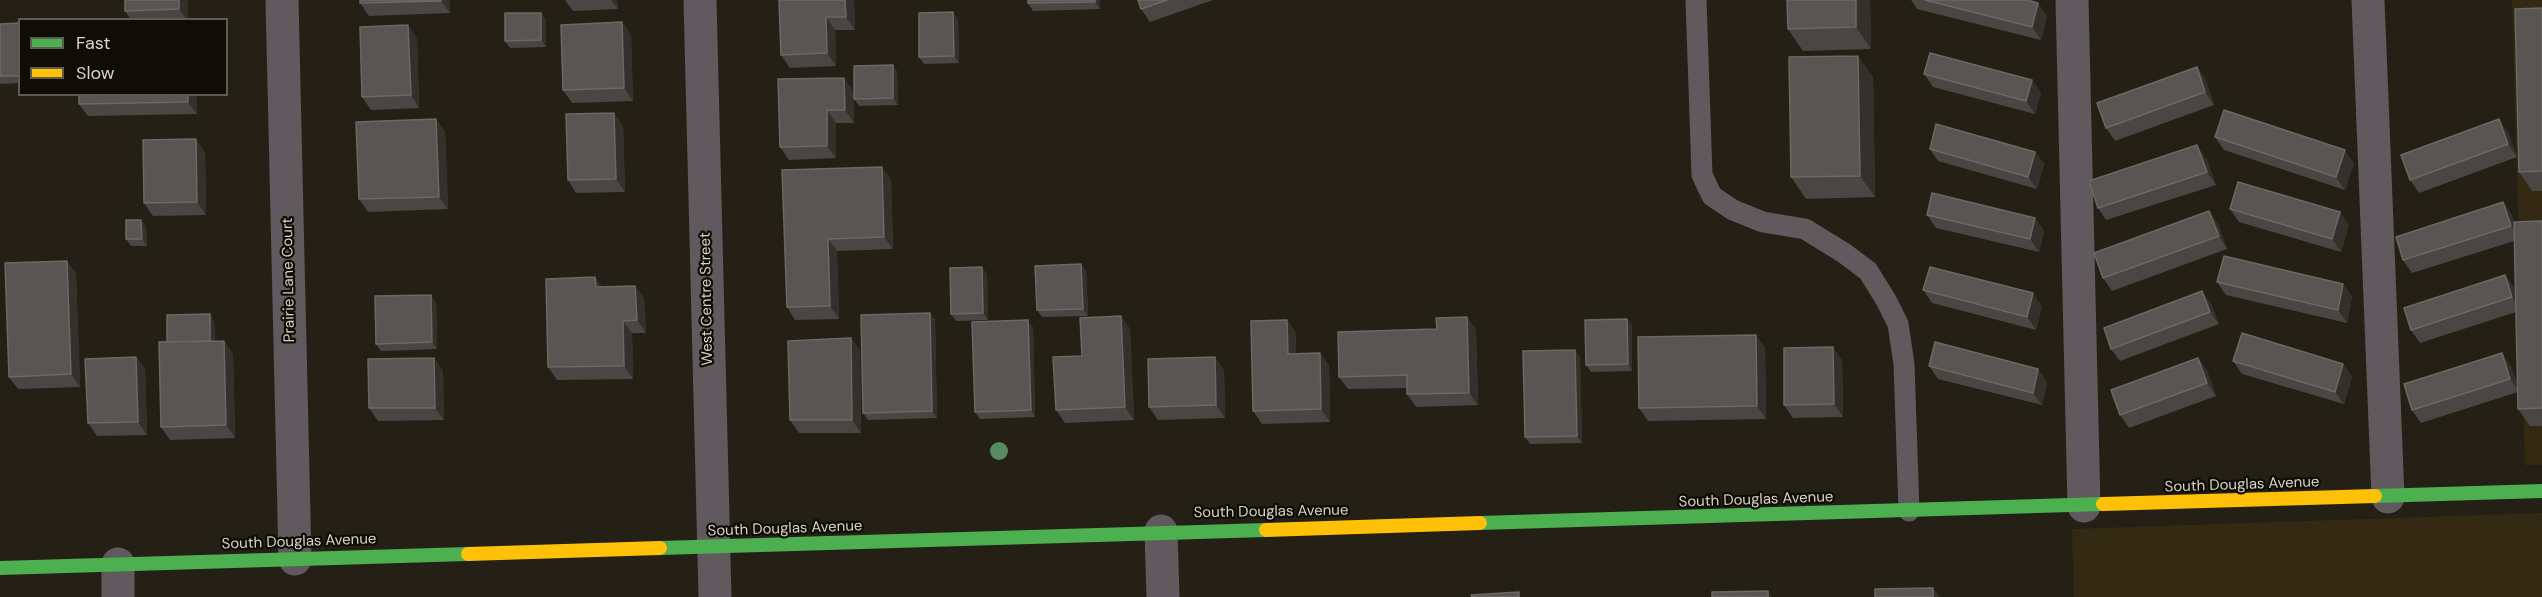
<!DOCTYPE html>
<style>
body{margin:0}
#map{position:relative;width:2542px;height:597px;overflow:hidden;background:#242016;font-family:"DM Sans",sans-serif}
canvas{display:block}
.legend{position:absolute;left:18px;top:18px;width:210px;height:78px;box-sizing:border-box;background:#100d06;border:2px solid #605c53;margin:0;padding:8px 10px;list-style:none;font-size:18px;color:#d7d3c7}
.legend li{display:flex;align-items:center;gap:12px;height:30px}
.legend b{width:30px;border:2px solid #605c53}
</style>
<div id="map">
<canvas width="2542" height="597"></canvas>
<ul class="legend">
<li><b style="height:8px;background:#4caf50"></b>Fast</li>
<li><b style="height:8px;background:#ffc107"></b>Slow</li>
</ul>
</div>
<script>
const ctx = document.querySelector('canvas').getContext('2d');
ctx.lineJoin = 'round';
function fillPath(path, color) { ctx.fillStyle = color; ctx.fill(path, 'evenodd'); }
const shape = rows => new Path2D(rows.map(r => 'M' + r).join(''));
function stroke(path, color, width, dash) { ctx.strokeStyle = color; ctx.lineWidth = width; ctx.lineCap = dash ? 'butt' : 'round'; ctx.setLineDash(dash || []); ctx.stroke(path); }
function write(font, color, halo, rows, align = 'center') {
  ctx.font = font + ' "DM Sans",sans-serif'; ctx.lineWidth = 4.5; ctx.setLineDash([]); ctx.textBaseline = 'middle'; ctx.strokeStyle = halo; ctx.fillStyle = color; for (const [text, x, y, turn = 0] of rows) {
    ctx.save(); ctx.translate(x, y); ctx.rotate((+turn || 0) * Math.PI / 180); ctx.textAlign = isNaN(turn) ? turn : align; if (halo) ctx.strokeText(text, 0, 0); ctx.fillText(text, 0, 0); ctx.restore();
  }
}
fillPath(shape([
 [2512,0,2542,0,2542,465,2525,465],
 [2542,513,2542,597,2074,597,2072,529]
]), '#342a13');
stroke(shape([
 [1696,0,1702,175,1712,196,1733,210,1763,222,1805,229,1844,253,1868,271,1886,300,1898,324,1904,364,1909,511]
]), '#60595d', 21);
stroke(shape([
 [282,0,295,559],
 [700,0,715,597],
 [2072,0,2084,506],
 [2368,0,2388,497],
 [1161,531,1163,597],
 [118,564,118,597]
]), '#60595d', 33);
stroke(shape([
 [2375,496,2542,491],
 [1480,523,2103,504],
 [660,548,1266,530],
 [0,568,468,554]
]), '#4caf50', 14);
stroke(shape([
 [2103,504,2375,496],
 [1266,530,1480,523],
 [468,554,660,548]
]), '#ffc107', 14);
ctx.fillStyle = '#598b63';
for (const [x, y] of [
 [999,451]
]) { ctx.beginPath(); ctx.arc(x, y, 9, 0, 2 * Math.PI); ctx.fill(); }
fillPath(shape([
 [188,0,188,20,131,20,125,11],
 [360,0,450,0,450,13,369,16,360,3],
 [565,0,617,0,618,9,573,11],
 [779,0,854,0,855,30,835,30,836,66,790,68,781,55],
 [1100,0,1100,9,1033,11,1028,3],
 [1138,0,1213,0,1150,22,1141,9],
 [1870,0,1871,49,1803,51,1788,29],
 [1911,0,2027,0,2047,16,2041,40,1917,9],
 [2542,8,2542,191,2532,191,2519,172],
 [541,13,546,20,546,47,510,48,505,41],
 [958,19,959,63,924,64,919,57],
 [622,22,631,35,633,101,572,103,563,90],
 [20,23,20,83,0,84,0,24],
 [417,38,419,108,371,110,362,97],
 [893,65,897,72,898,105,859,106,854,99],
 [2197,67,2206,80,2214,105,2115,141,2106,128],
 [1924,74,2032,80,2041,93,2035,114,1933,87],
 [1873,77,1875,197,1806,199,1791,177],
 [844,78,853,91,854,123,836,123,836,158,789,160,780,147],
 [79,94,197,94,197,114,88,116,79,104],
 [436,119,445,132,448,209,368,212,359,199],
 [623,126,625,192,576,193,568,180],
 [2508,132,2517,157,2419,193,2410,180],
 [2215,137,2354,163,2345,190,2224,150],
 [1930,149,2035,152,2044,164,2037,189,1938,161],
 [205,152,206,215,153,216,144,203],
 [2206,158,2216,185,2106,220,2098,208],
 [882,167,891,180,893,249,837,251,839,319,795,320,787,307,782,170],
 [2503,202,2512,215,2514,222,2542,221,2542,426,2530,426,2518,409,2518,392,2421,423,2412,410,2511,366,2518,387,2516,312,2420,343,2411,330,2505,275,2514,288,2515,292,2514,241,2412,273,2403,260],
 [2230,209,2349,224,2341,252,2239,222],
 [2209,211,2218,224,2227,249,2112,291,2103,278],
 [1927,215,2035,218,2044,231,2039,252,1936,228],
 [141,220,146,227,147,246,131,246,126,239],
 [1081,264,1086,271,1088,316,1042,317,1037,310],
 [76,273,80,387,18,389,9,377],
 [987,274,988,320,956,321,951,314],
 [595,277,602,287,635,286,644,298,646,333,632,333,633,379,557,380,548,367],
 [2217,282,2343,284,2352,297,2347,323,2226,295],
 [1923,290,2042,306,2036,330,1932,303],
 [436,302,437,349,381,351,376,344],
 [2211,304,2219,324,2120,361,2111,349],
 [930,313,935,320,937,418,868,420,863,413],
 [1121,316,1130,329,1134,420,1065,423,1056,410,1082,356],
 [1467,317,1476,330,1478,405,1416,407,1407,394,1407,388,1348,389,1339,377,1437,329],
 [1627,319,1632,326,1632,371,1591,372,1586,365],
 [1287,320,1296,333,1296,354,1320,353,1329,366,1330,422,1262,424,1253,411],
 [214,321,215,341,224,341,233,354,235,438,170,440,161,427,167,342],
 [1033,327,1035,417,980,419,975,412],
 [851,338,860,351,861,433,799,433,790,420],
 [1765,347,1766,419,1648,421,1639,408],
 [1575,350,1580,357,1582,443,1530,444,1525,437],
 [136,357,145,369,147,435,97,436,88,423],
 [434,358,443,371,444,420,378,421,369,408],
 [2198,358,2207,371,2216,396,2129,428,2120,415],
 [1842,360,1843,417,1793,418,1784,405],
 [2233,361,2343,364,2352,377,2344,404,2242,374],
 [1929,366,2038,369,2047,382,2042,405,1938,379],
 [1224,370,1225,418,1158,420,1149,407]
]), '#494644');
fillPath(shape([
 [179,0,188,0,188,20,187,20,179,9],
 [441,0,450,0,450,13,441,1],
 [611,0,617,0,618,9],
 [845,0,854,0,855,30,846,17],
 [1095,0,1100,0,1100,9,1095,2],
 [1856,0,1870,0,1871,49,1856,27],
 [2038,3,2047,16,2041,40,2032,27],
 [953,12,958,19,959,63,954,56],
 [541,13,546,20,546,47,541,40],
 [826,17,835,30,836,66,827,53],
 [622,22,631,35,633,101,624,88],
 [408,25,417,38,419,108,411,95],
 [1858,56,1873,77,1875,197,1860,176],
 [893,65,897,72,898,105,893,98],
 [2197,67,2206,80,2214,105,2205,92],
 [844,78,853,91,854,123,845,110],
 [2032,80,2041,93,2035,114,2026,101],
 [188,94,197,94,197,114,188,102],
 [827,110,836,123,836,158,827,146],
 [614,113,623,126,625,192,616,179],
 [436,119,445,132,448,209,439,197],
 [2499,119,2508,132,2517,157,2508,144],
 [196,139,205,152,206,215,197,202],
 [2197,145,2206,158,2216,185,2207,172],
 [2345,150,2354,163,2345,190,2336,177],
 [2035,152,2044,164,2037,189,2028,177],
 [882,167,891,180,893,249,884,237],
 [2503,202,2512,215,2519,239,2511,226],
 [2209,211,2218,224,2227,249,2219,236],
 [2340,212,2349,224,2341,252,2332,239],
 [2035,218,2044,231,2039,252,2030,239],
 [141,220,146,227,147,246,142,239],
 [828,239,837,251,839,319,830,306],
 [67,261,76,273,80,387,71,374],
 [1081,264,1086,271,1088,316,1083,309],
 [982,267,987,274,988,320,983,313],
 [2505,275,2514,288,2521,310,2512,297],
 [595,277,604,290,596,287],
 [2343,284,2352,297,2347,323,2338,310],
 [635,286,644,298,646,333,637,320],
 [2202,291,2211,304,2219,324,2210,312],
 [2033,293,2042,306,2036,330,2027,317],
 [431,295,436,302,437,349,432,342],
 [930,313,935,320,937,418,932,411],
 [210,314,214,321,215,354,210,347],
 [1121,316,1130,329,1134,420,1125,407],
 [1467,317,1476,330,1478,405,1469,393],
 [1627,319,1632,326,1632,371,1628,364],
 [1028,320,1033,327,1035,417,1031,410],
 [1287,320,1296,333,1296,366,1288,354],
 [623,321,632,333,633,379,624,366],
 [1756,335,1765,347,1766,419,1757,406],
 [851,338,860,351,861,433,852,420],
 [224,341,233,354,235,438,226,425],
 [1833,347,1842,360,1843,417,1834,404],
 [1575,350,1580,357,1582,443,1577,436],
 [1320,353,1329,366,1330,422,1321,409],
 [2502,353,2511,366,2519,391,2510,379],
 [136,357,145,369,147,435,138,422],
 [1215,357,1224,370,1225,418,1216,405],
 [434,358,443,371,444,420,435,408],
 [2198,358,2207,371,2216,396,2207,383],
 [2343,364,2352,377,2344,404,2335,392],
 [2038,369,2047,382,2042,405,2033,393],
 [1933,588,1940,597,1933,597],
 [1768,591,1772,597,1768,597]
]), '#34302c');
const building = shape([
 [125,0,179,0,179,9,125,11,125,0],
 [360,0,441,0,441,1,360,3,360,0],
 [779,0,845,0,846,17,826,17,827,53,781,55,779,0],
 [1028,0,1095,0,1095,2,1028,3,1028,0],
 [1138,0,1167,0,1141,9,1138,0],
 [1787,0,1856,0,1856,27,1788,29,1787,0],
 [1925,0,2027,0,2038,3,2032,27,1925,0],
 [2542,8,2542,171,2519,172,2515,9,2542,8],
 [953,12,954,56,919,57,919,13,953,12],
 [505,13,541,13,541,40,505,41,505,13],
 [622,22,624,88,563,90,561,25,622,22],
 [20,23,20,76,0,76,0,24,20,23],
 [408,25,411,95,362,97,360,27,408,25],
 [1930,53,2032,80,2026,101,1924,74,1930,53],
 [1858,56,1860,176,1791,177,1789,57,1858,56],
 [893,65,893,98,854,99,854,66,893,65],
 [2197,67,2205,92,2106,128,2097,103,2197,67],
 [844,78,845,110,827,110,827,146,780,147,778,79,844,78],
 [79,94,188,94,188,102,79,104,79,94],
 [2224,110,2345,150,2336,177,2215,137,2224,110],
 [614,113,616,179,568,180,566,114,614,113],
 [436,119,439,197,359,199,356,122,436,119],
 [2499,119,2508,144,2410,180,2401,155,2499,119],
 [1936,124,2035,152,2028,177,1930,149,1936,124],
 [196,139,197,202,144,203,143,140,196,139],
 [2197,145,2207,172,2098,208,2089,181,2197,145],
 [882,167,884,237,828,239,830,306,787,307,782,170,882,167],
 [2238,182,2340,212,2332,239,2230,209,2238,182],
 [1932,193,2035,218,2030,239,1927,215,1932,193],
 [2503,202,2511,226,2403,260,2396,237,2503,202],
 [2209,211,2219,236,2103,278,2094,253,2209,211],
 [126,220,141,220,142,239,126,239,126,220],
 [2542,221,2542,408,2518,409,2514,222,2542,221],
 [2224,256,2343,284,2338,310,2217,282,2224,256],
 [67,261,71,374,9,377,5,263,67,261],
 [1081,264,1083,309,1037,310,1035,266,1081,264],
 [982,267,983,313,951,314,950,268,982,267],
 [1930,267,2033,293,2027,317,1923,290,1930,267],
 [2505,275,2512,297,2411,330,2404,308,2505,275],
 [595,277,596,287,635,286,637,320,623,321,624,366,548,367,546,279,595,277],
 [2202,291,2210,312,2111,349,2104,328,2202,291],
 [431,295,432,342,376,344,375,296,431,295],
 [930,313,932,411,863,413,861,315,930,313],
 [210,314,210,341,167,342,167,315,210,314],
 [1121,316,1125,407,1056,410,1053,357,1082,356,1080,318,1121,316],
 [1467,317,1469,393,1407,394,1407,375,1339,377,1338,332,1437,329,1436,318,1467,317],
 [1627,319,1628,364,1586,365,1585,320,1627,319],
 [1028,320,1031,410,975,412,972,322,1028,320],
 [1287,320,1288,354,1320,353,1321,409,1253,411,1251,321,1287,320],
 [2242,333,2343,364,2335,392,2233,361,2242,333],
 [1756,335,1757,406,1639,408,1638,337,1756,335],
 [851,338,852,420,790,420,788,341,851,338],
 [224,341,226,425,161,427,159,342,224,341],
 [1935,342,2038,369,2033,393,1929,366,1935,342],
 [1833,347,1834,404,1784,405,1784,348,1833,347],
 [1575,350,1577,436,1525,437,1523,351,1575,350],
 [2502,353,2510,379,2412,410,2404,384,2502,353],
 [136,357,138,422,88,423,85,359,136,357],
 [1215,357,1216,405,1149,407,1148,359,1215,357],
 [434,358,435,408,369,408,368,359,434,358],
 [2198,358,2207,383,2120,415,2111,390,2198,358],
 [1933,588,1933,597,1875,597,1875,589,1933,588],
 [1768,591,1768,597,1712,597,1712,592,1768,591],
 [1519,592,1519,597,1472,597,1471,595,1519,592]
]);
fillPath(building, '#585552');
stroke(building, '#6c6964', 1.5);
write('15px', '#d7d3c7', '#100d06', [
 ["Prairie Lane Court",289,280,-91],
 ["West Centre Street",707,299,-91],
 ["South Douglas Avenue",2242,485,-2],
 ["South Douglas Avenue",1756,500,-2],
 ["South Douglas Avenue",1271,512,-1],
 ["South Douglas Avenue",785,529,-2],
 ["South Douglas Avenue",299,542,-2]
]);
</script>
